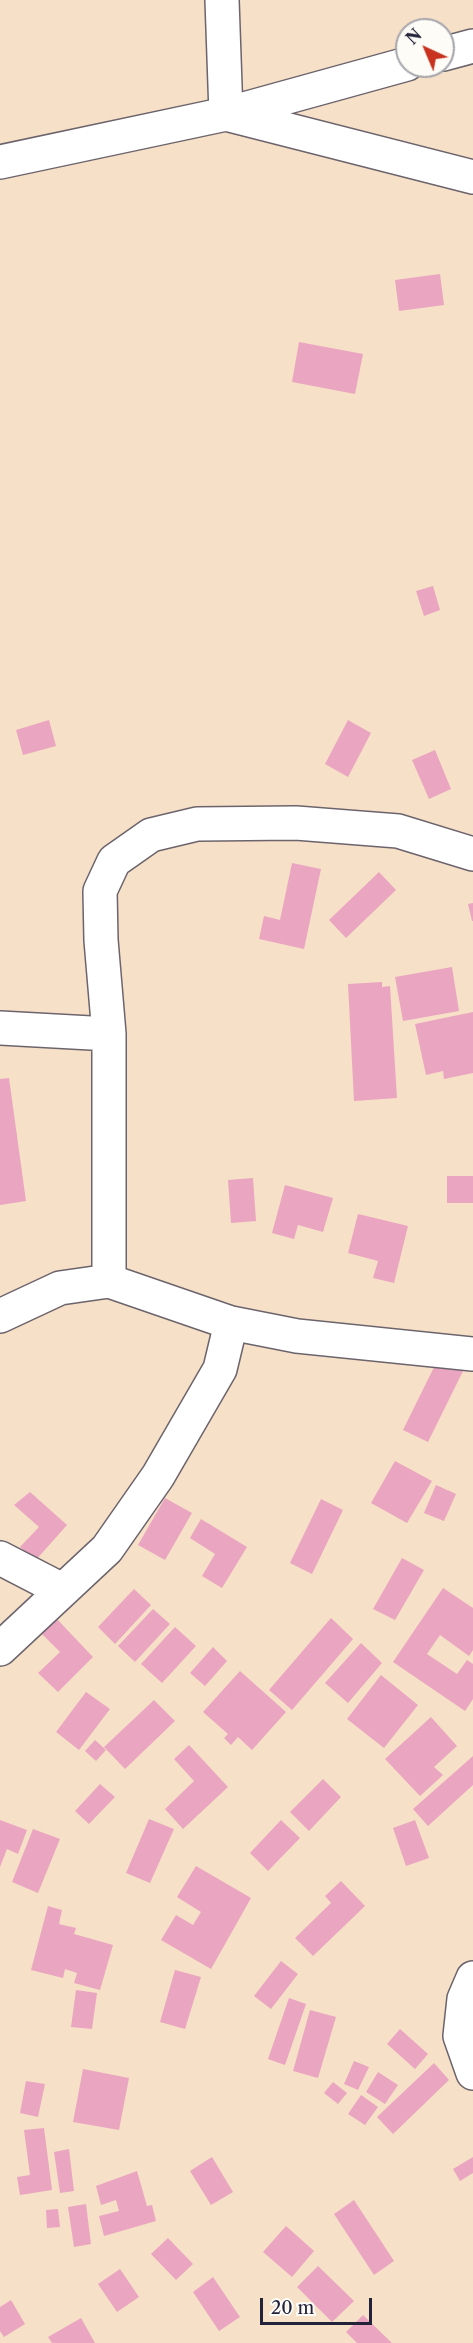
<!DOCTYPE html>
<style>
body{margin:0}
#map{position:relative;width:473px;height:2343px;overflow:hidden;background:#f6e0c7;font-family:"Libre Caslon Text",serif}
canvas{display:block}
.north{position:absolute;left:395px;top:18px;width:60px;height:60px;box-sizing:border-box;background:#fdfcf7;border:2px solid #a5a5ac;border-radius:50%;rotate:316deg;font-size:16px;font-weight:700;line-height:24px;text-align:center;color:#22223b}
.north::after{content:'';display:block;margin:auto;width:21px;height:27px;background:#c8321e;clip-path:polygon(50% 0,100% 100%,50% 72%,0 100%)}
.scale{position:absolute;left:260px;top:2298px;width:112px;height:27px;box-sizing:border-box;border:3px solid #22223b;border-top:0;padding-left:8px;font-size:18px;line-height:21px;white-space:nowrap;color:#22223b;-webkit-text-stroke:4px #fdfcf7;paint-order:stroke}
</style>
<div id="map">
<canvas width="473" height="2343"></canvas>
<div class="north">N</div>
<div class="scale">20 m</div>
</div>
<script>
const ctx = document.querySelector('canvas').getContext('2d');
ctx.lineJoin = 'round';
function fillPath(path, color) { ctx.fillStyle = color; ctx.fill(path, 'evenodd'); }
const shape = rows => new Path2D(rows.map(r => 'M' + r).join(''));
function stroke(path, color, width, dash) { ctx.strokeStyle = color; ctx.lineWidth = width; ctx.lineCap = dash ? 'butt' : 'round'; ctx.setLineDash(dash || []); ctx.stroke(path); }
fillPath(shape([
 [440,274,444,305,399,311,395,280],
 [299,342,363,354,355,394,292,382],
 [433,586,440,610,424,616,416,591],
 [49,720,56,746,23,755,16,730],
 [348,720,371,733,348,777,325,764],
 [435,750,451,789,429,799,412,760],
 [292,863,321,869,304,949,259,939,264,916,280,920],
 [379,872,396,890,346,938,329,920],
 [473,903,473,921,472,921,468,904],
 [452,967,459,1011,403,1021,395,977],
 [382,982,382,987,390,986,397,1098,354,1101,348,984],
 [473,1012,473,1073,444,1079,443,1071,426,1075,415,1024],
 [9,1078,26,1201,0,1205,0,1079],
 [447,1176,473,1176,473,1203,447,1203],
 [253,1178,256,1221,231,1223,228,1180],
 [285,1185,333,1198,323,1232,298,1225,294,1239,272,1233],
 [358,1214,408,1226,394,1283,373,1278,378,1261,348,1253],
 [440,1355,465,1367,428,1442,403,1430],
 [395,1461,432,1481,407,1523,371,1503],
 [436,1485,456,1494,444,1521,424,1513],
 [30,1492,67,1525,35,1561,20,1547,39,1527,14,1505],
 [165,1498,192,1513,165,1560,138,1545],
 [321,1499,343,1510,312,1574,290,1563],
 [201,1519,247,1547,222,1588,202,1576,215,1554,190,1538],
 [402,1558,424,1570,395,1620,373,1609],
 [443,1588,473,1608,473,1650,469,1656,440,1635,427,1654,457,1674,467,1660,473,1664,473,1699,465,1711,393,1662],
 [134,1589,151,1605,115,1644,98,1627],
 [153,1609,170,1624,135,1662,118,1646],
 [55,1617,93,1657,58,1692,38,1673,60,1652,40,1632],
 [331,1618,353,1639,292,1710,269,1690],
 [175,1627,196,1646,162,1683,141,1664],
 [361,1643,382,1663,348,1703,325,1683],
 [213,1647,227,1661,205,1686,190,1673],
 [240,1671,286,1712,252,1750,238,1737,231,1745,224,1738,228,1734,203,1712],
 [381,1675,418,1705,384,1748,347,1719],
 [86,1692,110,1709,79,1750,56,1732],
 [154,1700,175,1721,125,1769,104,1747],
 [431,1717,457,1746,434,1767,443,1775,420,1796,385,1759],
 [95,1740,106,1750,96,1761,85,1751],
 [189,1745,228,1787,183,1829,165,1809,194,1781,174,1759],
 [473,1756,473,1785,428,1826,413,1809],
 [323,1779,341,1797,309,1831,290,1812],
 [100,1784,115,1797,89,1824,75,1811],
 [149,1819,174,1829,150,1883,126,1873],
 [0,1820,27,1830,18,1854,7,1849,0,1867],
 [281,1820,300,1838,268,1871,250,1853],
 [415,1820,429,1858,406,1866,393,1828],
 [33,1829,60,1839,38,1893,12,1882],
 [196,1866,251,1898,211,1969,161,1940,176,1915,193,1925,201,1912,177,1897],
 [341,1881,365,1906,313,1956,295,1938,331,1903,325,1896],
 [48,1906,62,1910,59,1924,76,1928,74,1934,113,1945,100,1990,74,1983,77,1973,65,1969,63,1978,31,1970],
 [281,1961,298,1974,271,2009,254,1996],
 [175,1970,201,1977,185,2029,160,2022],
 [76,1990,97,1993,92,2029,71,2027],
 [289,1998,306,2004,285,2065,268,2059],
 [310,2010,336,2017,318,2078,293,2071],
 [400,2029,428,2054,415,2069,387,2044],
 [354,2061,369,2067,358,2090,344,2084],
 [434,2063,449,2080,393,2134,377,2117],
 [83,2069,129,2078,119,2130,73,2122],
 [378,2072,398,2085,385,2104,366,2092],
 [26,2081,45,2084,38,2117,20,2113],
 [333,2082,347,2093,338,2104,324,2093],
 [361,2095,378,2107,365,2125,348,2114],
 [44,2128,52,2190,20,2195,17,2177,30,2175,24,2130],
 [69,2149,74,2191,60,2193,54,2152],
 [212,2157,233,2192,211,2205,190,2171],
 [473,2157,473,2173,460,2181,453,2169],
 [137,2171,147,2206,152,2205,156,2221,104,2236,99,2216,119,2211,116,2200,101,2205,96,2186],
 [354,2200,394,2261,374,2275,334,2214],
 [86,2204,91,2244,74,2247,68,2207],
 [58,2209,60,2227,47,2228,46,2210],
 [286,2226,314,2251,292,2277,263,2252],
 [168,2238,193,2264,176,2280,151,2254],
 [318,2266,354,2301,332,2322,297,2287],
 [120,2269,139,2297,117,2312,98,2284],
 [213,2277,240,2317,219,2331,193,2292],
 [11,2300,25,2324,4,2337,0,2331,0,2307],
 [363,2315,392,2343,357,2343,346,2332],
 [81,2318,95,2343,52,2343,48,2337]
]), '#eaa5c1');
const minor = shape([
 [222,0,226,114,473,177],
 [443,54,473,46],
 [0,162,226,114,407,64],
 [0,1028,109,1034],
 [109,1281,109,1034,101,940,100,891,114,861,151,835,197,824,296,823,398,831,473,854],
 [0,1316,60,1288,109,1281,231,1323,297,1336,473,1354],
 [0,1558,62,1590],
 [0,1649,107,1549,158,1476,220,1369,231,1323],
 [473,1978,464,1999,460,2036,473,2073]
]);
stroke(minor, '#6c646c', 36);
stroke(minor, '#fff', 33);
</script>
